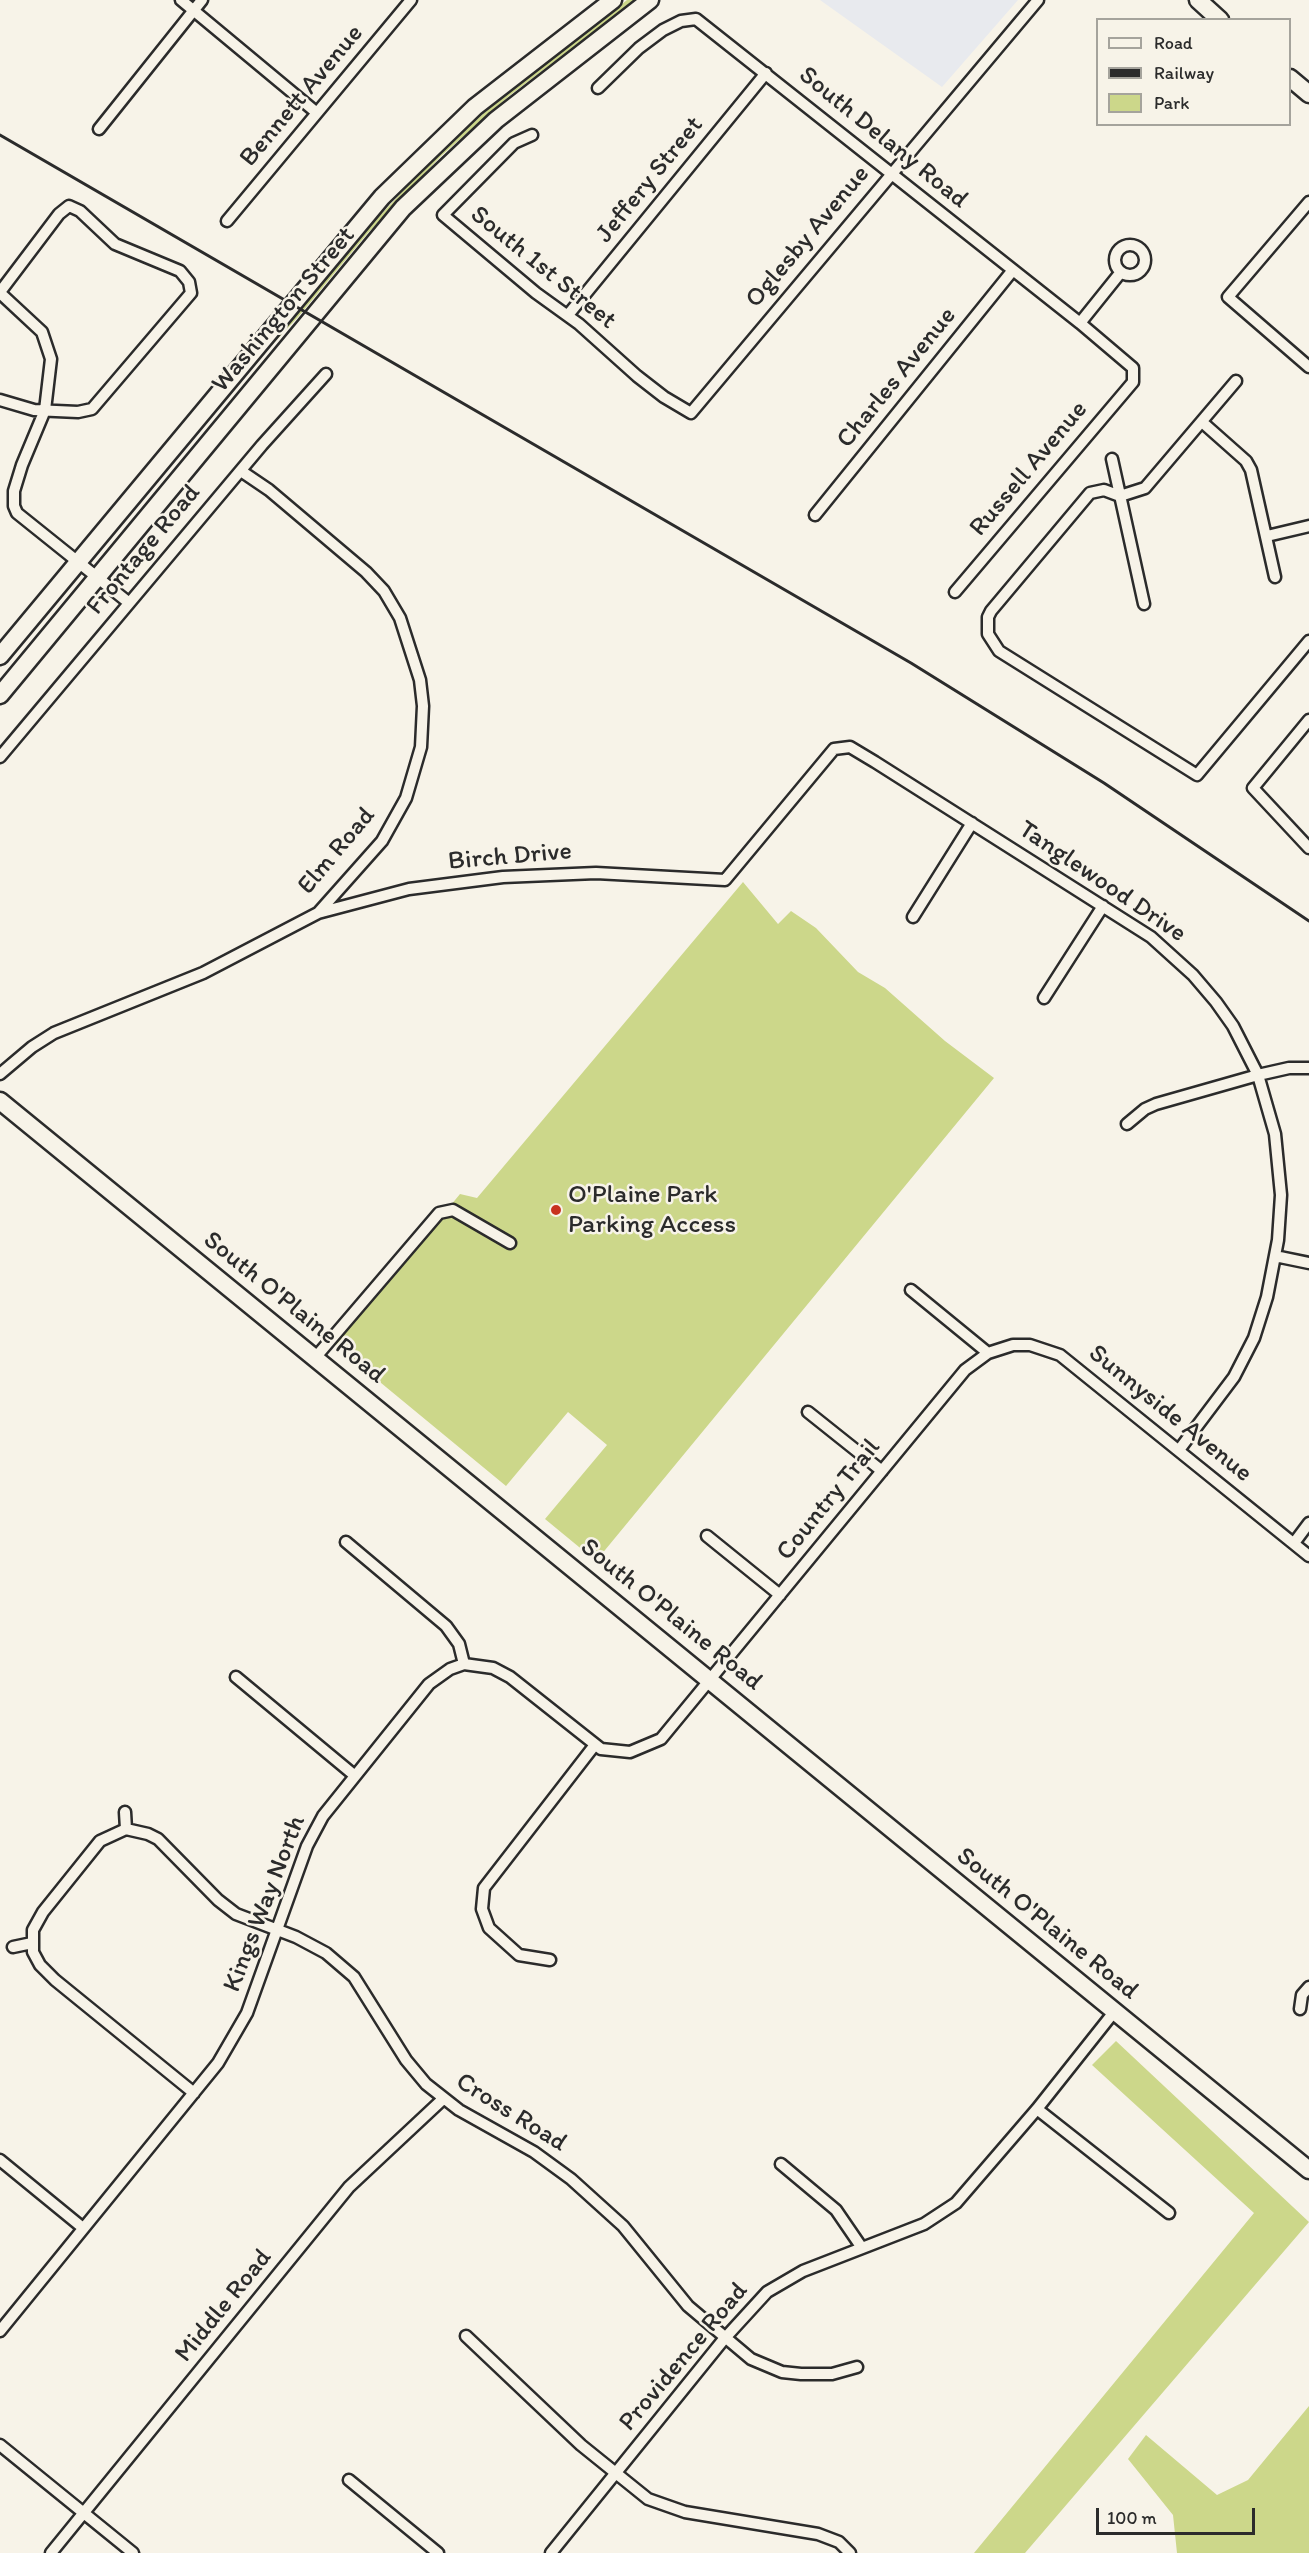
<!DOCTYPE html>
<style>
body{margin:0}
#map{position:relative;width:1309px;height:2553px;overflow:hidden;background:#f7f3e8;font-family:Itim,sans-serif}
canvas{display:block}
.legend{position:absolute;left:1096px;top:18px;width:195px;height:108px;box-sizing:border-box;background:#f7f3e8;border:2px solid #a5a39c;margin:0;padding:8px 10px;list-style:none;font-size:18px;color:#2b2b2b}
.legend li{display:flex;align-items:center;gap:12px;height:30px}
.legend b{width:30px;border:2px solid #a5a39c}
.scale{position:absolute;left:1096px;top:2508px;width:159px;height:27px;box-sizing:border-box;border:3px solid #2b2b2b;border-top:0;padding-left:8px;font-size:18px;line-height:21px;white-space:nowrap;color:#2b2b2b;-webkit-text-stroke:4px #f7f3e8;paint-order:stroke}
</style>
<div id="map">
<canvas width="1309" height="2553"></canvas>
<ul class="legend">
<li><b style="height:8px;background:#f7f3e8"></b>Road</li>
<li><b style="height:8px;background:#2b2b2b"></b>Railway</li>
<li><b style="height:16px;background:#ccd78a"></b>Park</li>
</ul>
<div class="scale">100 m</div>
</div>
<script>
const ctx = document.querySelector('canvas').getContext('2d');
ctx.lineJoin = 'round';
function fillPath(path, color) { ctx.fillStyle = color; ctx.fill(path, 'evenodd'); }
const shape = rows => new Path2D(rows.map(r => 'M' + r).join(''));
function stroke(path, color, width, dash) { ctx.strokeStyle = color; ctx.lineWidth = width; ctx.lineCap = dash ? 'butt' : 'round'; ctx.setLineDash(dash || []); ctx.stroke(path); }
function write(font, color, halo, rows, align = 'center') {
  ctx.font = font + ' Itim,sans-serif'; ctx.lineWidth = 5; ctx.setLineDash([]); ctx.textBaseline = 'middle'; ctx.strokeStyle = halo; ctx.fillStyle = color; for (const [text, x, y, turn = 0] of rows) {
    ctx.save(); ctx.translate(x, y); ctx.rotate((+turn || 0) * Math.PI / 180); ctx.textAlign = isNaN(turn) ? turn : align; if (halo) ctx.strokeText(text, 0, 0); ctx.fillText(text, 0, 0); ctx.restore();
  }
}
fillPath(shape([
 [820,0,1018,0,942,87]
]), '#e8eaee');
fillPath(shape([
 [627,0,635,0,509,96,441,156,367,234,298,317,256,362,355,242,436,156,493,105],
 [743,882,778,924,791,911,816,928,858,972,885,988,945,1041,994,1078,596,1561,545,1519,607,1445,568,1412,506,1486,335,1345,460,1194,477,1198],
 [1116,2041,1309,2222,1025,2553,974,2553,1254,2213,1092,2065],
 [1309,2406,1309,2553,1177,2553,1173,2515,1128,2459,1146,2435,1217,2495,1248,2480]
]), '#ccd78a');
const street = shape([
 [181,0,317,113],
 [598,88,639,48,663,30,681,21,696,19,1080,323,1133,368,1133,382,955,592],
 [99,129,202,0],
 [532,135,514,143,443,215,536,293,579,324,637,376,664,397,691,413,1038,0],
 [1309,202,1228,297,1309,367],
 [227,221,411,0],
 '1115 260a15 15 0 1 1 30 0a15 15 0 1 1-30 0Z',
 [0,292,59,214,69,206,80,211,115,244,180,271,189,282,191,293,92,409,78,412,34,410,0,400],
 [0,293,42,332,51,359,45,410,22,465,14,491,14,506,17,513,128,602],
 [568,315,766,73],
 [1080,323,1121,272],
 [1236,381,1145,488,1120,496,1104,490,1090,493,991,611,988,617,988,634,999,651,1197,775,1309,641],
 [1202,422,1246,461,1251,470,1275,577],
 [1112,459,1144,604],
 [815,515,1013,270],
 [1267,536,1309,526],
 [1309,720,1253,788,1309,848],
 [0,757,262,445,326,374],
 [318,913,409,889,503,877,596,873,725,880,834,749,850,747,875,762,1151,937,1193,975,1216,1002,1233,1026,1258,1075,1275,1134,1281,1195,1278,1240,1267,1297,1254,1338,1234,1377,1179,1450],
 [913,917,972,823],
 [1044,998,1103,906],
 [0,1074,32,1047,54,1033,203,973,318,913,382,841,406,798,421,747,423,706,420,680,400,618,384,591,366,572,269,490,241,471],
 [1127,1124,1145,1109,1156,1104,1258,1075,1289,1068,1309,1068],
 [1275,1256,1309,1263],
 [911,1290,988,1353],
 [315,1358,439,1213,453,1210,510,1243],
 [808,1412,882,1471],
 [707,1536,780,1595],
 [346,1542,446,1626,459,1644,464,1664],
 [1294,1543,1309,1523],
 [236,1677,354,1775],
 [125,1812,126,1829],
 [13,1947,32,1943],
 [550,1960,519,1955,489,1928,482,1909,484,1888,594,1746],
 [1300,2009,1302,1995,1309,1987],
 [194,2093,55,1980,40,1965,33,1952,33,1930,43,1912,100,1841,126,1829,148,1834,158,1839,218,1900,236,1914,296,1937,326,1953,354,1977,406,2060,426,2084,459,2110,534,2152,571,2179,623,2226,688,2306,751,2359,782,2372,801,2374,832,2374,857,2367],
 [1037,2109,1169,2213],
 [0,2160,83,2228],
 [781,2164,836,2210,862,2248],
 [0,2331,218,2063,247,2013,307,1846,323,1816,429,1684,450,1669,464,1664,493,1668,510,1677,601,1749,630,1752,661,1739,965,1370,988,1353,1013,1345,1030,1345,1060,1355,1309,1556],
 [466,2336,581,2445,648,2499,685,2512,818,2534,839,2542,850,2553],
 [0,2445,133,2553],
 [349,2480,438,2553],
 [51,2553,349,2187,443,2099],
 [551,2553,724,2339,767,2292,803,2271,924,2224,956,2203,1037,2109,1114,2012]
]);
const secondary = shape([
 [1198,0,1220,20],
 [1290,78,1309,94],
 [0,656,382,197,475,107,613,0],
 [0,695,403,208,496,120,650,0],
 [0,1101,1309,2170]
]);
stroke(street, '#2b2b2b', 15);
stroke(secondary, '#2b2b2b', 21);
stroke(street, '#f7f3e8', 10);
stroke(secondary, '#f7f3e8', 16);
stroke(shape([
 [0,135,911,663,1104,783,1309,921]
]), '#2b2b2b', 3);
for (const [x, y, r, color] of [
 [556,1210,6,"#c8321e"]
]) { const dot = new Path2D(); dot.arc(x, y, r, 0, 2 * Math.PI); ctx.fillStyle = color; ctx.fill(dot); stroke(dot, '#f7f3e8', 2); }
write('26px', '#2b2b2b', '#f7f3e8', [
 ["Bennett Avenue",302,96,-50],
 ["South Delany Road",883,138,39],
 ["Jeffery Street",650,180,-51],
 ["Oglesby Avenue",808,237,-50],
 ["South 1st Street",543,268,39],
 ["Washington Street",284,310,-50],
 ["Charles Avenue",897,378,-51],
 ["Russell Avenue",1029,469,-50],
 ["Frontage Road",144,550,-50],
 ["Elm Road",337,851,-50],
 ["Birch Drive",510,857,-5],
 ["Tanglewood Drive",1102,882,34],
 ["South O'Plaine Road",294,1308,39],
 ["Sunnyside Avenue",1170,1414,39],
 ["Country Trail",829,1500,-51],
 ["South O'Plaine Road",671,1615,39],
 ["Kings Way North",265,1904,-69],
 ["South O'Plaine Road",1047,1924,39],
 ["Cross Road",511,2113,32],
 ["Middle Road",224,2306,-51],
 ["Providence Road",684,2357,-50]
]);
write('26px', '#2b2b2b', '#f7f3e8', [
 ["O'Plaine Park",568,1195],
 ["Parking Access",568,1225]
], 'left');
</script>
